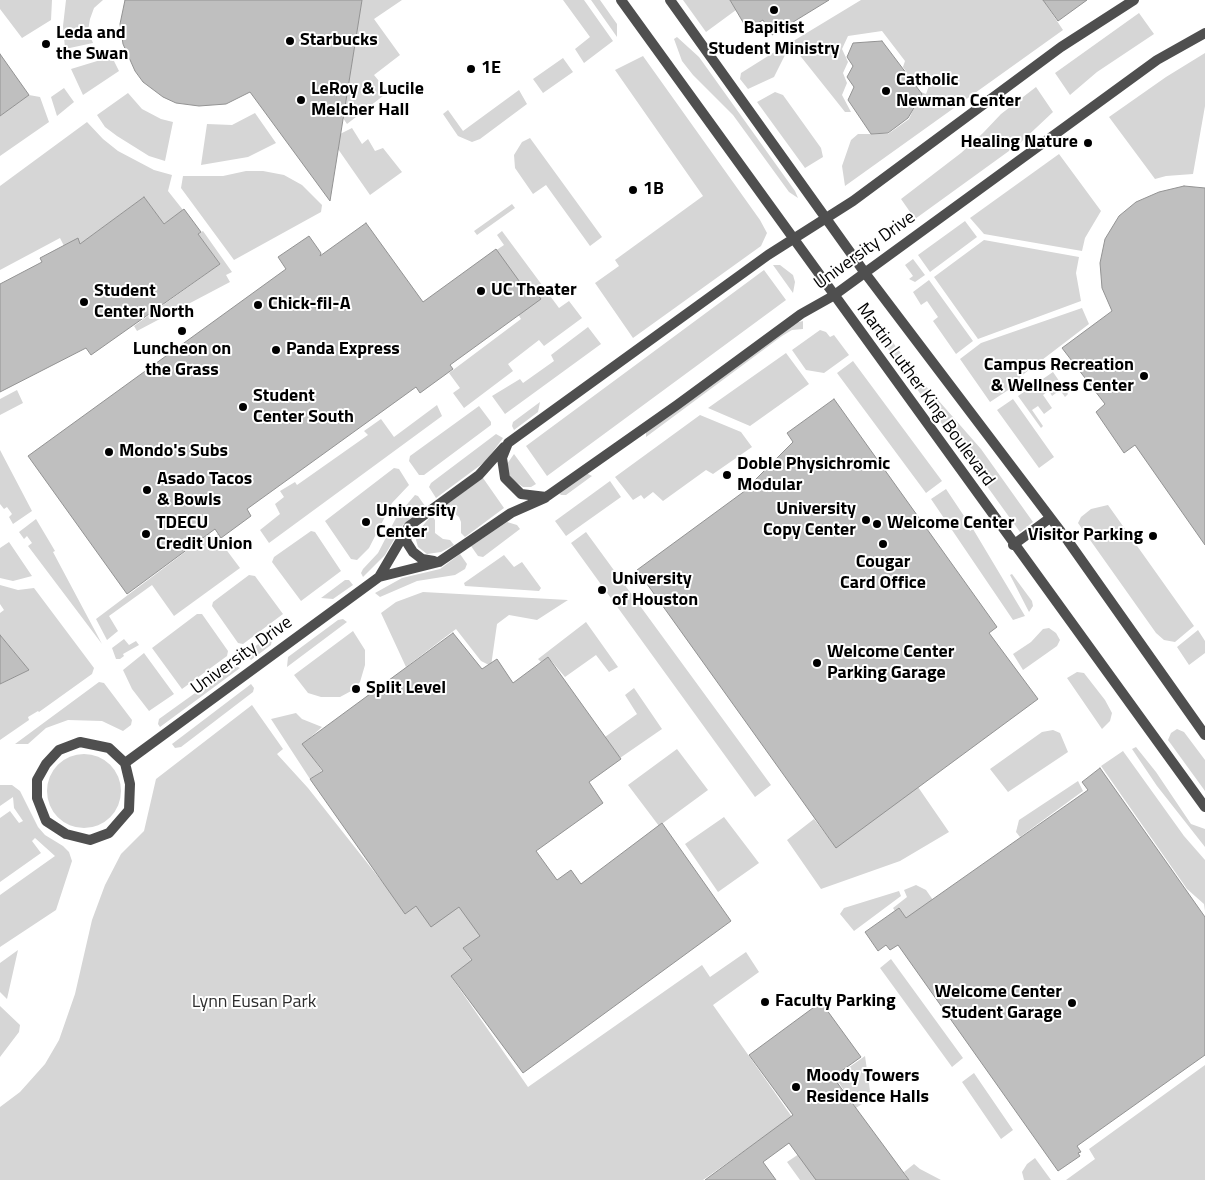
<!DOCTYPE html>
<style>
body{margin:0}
canvas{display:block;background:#fff}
</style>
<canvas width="1205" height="1180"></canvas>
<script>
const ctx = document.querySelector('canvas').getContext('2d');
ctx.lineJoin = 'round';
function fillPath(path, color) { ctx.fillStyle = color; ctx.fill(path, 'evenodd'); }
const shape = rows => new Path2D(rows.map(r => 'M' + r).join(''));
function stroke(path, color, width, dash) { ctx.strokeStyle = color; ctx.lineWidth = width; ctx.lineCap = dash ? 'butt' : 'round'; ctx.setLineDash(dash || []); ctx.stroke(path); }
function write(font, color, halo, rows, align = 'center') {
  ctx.font = font + ' "Titillium Web",sans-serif'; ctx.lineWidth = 4; ctx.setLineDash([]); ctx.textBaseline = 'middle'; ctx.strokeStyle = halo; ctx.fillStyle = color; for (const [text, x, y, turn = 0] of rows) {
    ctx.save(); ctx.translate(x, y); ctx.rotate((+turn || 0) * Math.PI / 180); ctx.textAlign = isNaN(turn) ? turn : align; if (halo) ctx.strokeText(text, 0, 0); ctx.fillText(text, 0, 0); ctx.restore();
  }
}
fillPath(shape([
 [0,0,52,0,51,20,22,38,0,9],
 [66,0,103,0,94,8,90,19,88,31,93,43,65,49,63,26],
 [362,0,402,0,374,19,400,55,374,75,388,92,347,124,343,118],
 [563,0,584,0,613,41,584,63,575,49,590,37],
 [591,0,600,0,617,24,617,37],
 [683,0,730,0,736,10,706,32],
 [861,0,1043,0,1063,30,845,186,842,166,851,140,858,134,888,134,909,119,921,92,926,94,930,83,925,78,911,79,903,67,905,61,882,31,848,36,842,49,848,62,843,73,847,83,842,95,851,112,845,112,790,43],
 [1139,13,1154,34,1097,72,1070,95,1055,73],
 [677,37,699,57,795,191,798,198,789,192,733,115,693,75,682,61,674,39],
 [784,46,787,51,774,77,748,89,740,79,741,73],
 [1205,53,1205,106,1193,174,1166,176,1155,179,1109,117,1166,77],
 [643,56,760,220,767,233,761,246,633,338,595,283,619,266,615,260,703,196,615,70],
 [107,58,114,61,119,71,83,95,71,69],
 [563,58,573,72,543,93,533,79],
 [1036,87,1053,112,1020,143,915,219,901,199,961,153,983,133,1001,114],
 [64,88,74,102,57,116,51,97],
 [519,90,527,104,480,139,472,142,458,136,443,114,448,110,463,131],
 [775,92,783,95,821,148,823,157,805,168,757,102],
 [128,93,142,109,161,119,173,122,165,161,149,156,117,136,105,127,97,115],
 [29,95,40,97,49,122,0,156,0,116],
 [255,113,276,143,248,157,201,165,207,124,232,125],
 [87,122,103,139,118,151,154,170,172,175,168,191,183,210,164,224,144,197,80,244,77,239,64,246,60,238,0,270,0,186],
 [352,128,362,144,368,139,375,151,383,148,402,172,370,195,338,149,340,134],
 [530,138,602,237,590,246,546,185,533,194,515,168,514,155,522,142],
 [1059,154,1101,211,1085,238,1082,251,984,234,970,218],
 [246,171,263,171,284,175,302,185,322,205,321,212,234,260,181,188,183,176,223,176],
 [512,204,515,208,477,235,474,231],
 [965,221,977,237,930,272,918,255],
 [203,231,232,272,226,275,230,282,137,331,134,326,220,264,198,234],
 [502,231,559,308,569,301,582,318,544,346,539,340,508,364,513,371,464,408,453,393,460,388,449,373,521,319,518,314,522,288,495,251,504,245,497,235],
 [984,240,1079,257,1076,273,1081,301,978,339,934,277],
 [913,259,925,275,915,282,909,279,913,276,905,265],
 [773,265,780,265,793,275,795,282,793,293],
 [764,270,786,300,547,476,526,446],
 [929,280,973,341,956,354,933,321,938,317,927,301,921,305,913,292],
 [867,308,924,384,981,449,1033,522,1020,532,865,317,862,313],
 [1082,308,1089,324,1025,373,1020,377,1022,381,990,402,960,359,981,343],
 [803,321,803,329,792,330,782,336,646,437,646,431,791,324],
 [588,327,601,344,505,414,492,396,520,379,523,383,554,361,551,355],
 [820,330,826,332,830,337,834,335,849,355,824,373,806,370,792,350],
 [786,353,809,384,750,426,708,408],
 [853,361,942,481,926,493,837,373],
 [1053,372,1068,394,1065,397,1060,390,1052,396,1049,390,1043,395,1052,408,1044,414,1038,406,1032,410,1043,426,1041,428,1018,396],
 [17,390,23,403,0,415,0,399],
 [1013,399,1054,457,1039,468,997,410],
 [540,402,538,412,514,430,512,426,513,422],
 [437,405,442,416,269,543,260,530,280,514,275,504,284,497,280,491,295,482,297,485,368,435,364,431,381,419,394,437],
 [479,406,491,422,491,425,424,475,419,475,409,461,410,456],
 [700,415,741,432,752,447,713,474,706,470,663,501,653,492,644,499,641,495,633,500,615,477],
 [496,434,503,438,486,461,436,498,429,487,431,483],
 [0,450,32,511,13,524,9,517,12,514,7,507,4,509,0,504],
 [514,454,536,484,531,487,523,487,510,478,507,464],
 [394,468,399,469,409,485,392,503,369,548,357,560,351,559,325,521],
 [586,473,592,476,566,495,561,495,558,492],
 [483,478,504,508,465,537,461,533,461,522,459,517,455,514,446,512,443,507],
 [610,481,621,497,566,536,555,521],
 [946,489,966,519,963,522,970,531,973,529,1025,616,1013,620,931,499],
 [415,495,418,496,425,506,402,526,385,555,363,577,361,573,363,569,378,553,397,516],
 [1108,505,1194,626,1175,642,1164,640,1156,633,1078,523,1081,517,1091,509],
 [432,515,435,520,435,533,443,539,450,540,454,545,441,552,427,554,418,547,416,540,419,530],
 [36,519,55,551,53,552,102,644,28,546,32,543,27,536,24,539,19,532],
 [507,522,517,525,520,529,483,557,478,556,471,546],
 [311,531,315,532,341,571,301,601,272,562,274,557],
 [586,532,771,785,755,797,571,543],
 [209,534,213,537,218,534,221,537,219,540,240,568,174,616,152,585,109,616,118,631,107,640,96,619],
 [9,542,32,576,13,581,0,578,0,548],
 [460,554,467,564,465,569,455,575,417,581,380,597,375,593,402,578,440,569],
 [504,555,514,567,522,562,541,588,539,591,465,586,464,583],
 [1012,574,1032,601,1033,606,1029,612,1010,575],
 [249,575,255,576,283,614,243,644,238,643,212,606,213,602],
 [345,580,349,580,353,585,333,599,321,598],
 [0,585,18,590,34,588,94,668,92,674,39,712,38,711,28,717,29,720,0,740,0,684,29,670,0,635,0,613,4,610,0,604],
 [423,592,568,600,537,620,509,615,497,624,491,666,481,661,456,629,406,667,381,613,396,602],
 [197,614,202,614,228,651,227,656,182,689,152,648],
 [343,619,347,622,287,667,288,657,338,620],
 [586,622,618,667,609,672,596,655,565,677,548,657,541,662,538,659],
 [1043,629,1049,628,1056,633,1060,640,1057,646,1023,670,1013,654,1031,642],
 [1198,630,1205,641,1205,653,1189,665,1177,647],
 [353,631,365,650,365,665,360,682,353,690,340,697,321,697,308,693,294,675],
 [273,633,271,645,251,660,248,657,249,651],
 [124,639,129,645,136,641,139,645,123,654,124,656,120,659,116,659,112,648],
 [144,653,174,694,149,711,132,689,123,670],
 [234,665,240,668,160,727,158,724,159,719],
 [1077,672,1084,673,1105,700,1112,713,1110,721,1102,729,1067,678],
 [99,682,104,683,132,720,131,725,123,731,102,721,68,720,46,728,28,744,15,744],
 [251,684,254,688,253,692,181,747,175,748,172,744],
 [634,688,662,729,620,758,605,737,637,714,625,695],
 [252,705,283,749,277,754,308,788,406,912,417,905,466,900,482,937,464,950,473,963,452,978,528,1087,702,965,710,977,746,952,759,972,713,1005,792,1117,703,1180,0,1180,0,1107,20,1092,45,1064,59,1040,75,994,92,920,105,885,121,854,144,831,156,779],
 [296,713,302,719,322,727,303,744,322,771,310,779,271,719],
 [1177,729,1184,732,1205,760,1205,791,1168,740,1171,733],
 [1053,730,1060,733,1068,752,1008,792,990,769,1042,732],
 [1136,747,1156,772,1191,824,1205,829,1205,847,1157,786,1132,749],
 [677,749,708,790,659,826,628,785],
 [1123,751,1184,836,1205,860,1205,911,1204,904,1187,889,1101,766],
 '47 791a37 37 0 1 1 74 0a37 37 0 1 1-74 0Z',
 [1078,781,1083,791,1020,837,1016,832,1019,820],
 [0,785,12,785,20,791,38,827,45,835,63,846,69,852,72,861,56,910,0,947,0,895,55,856,35,838,32,841,41,853,0,882,0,818,10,811,19,823,23,821,14,808,13,797,0,806],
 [918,787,949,832,900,861,821,889,787,840,814,819,835,846],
 [724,817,759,863,718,892,685,844],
 [916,885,926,890,933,900,907,920,899,908,895,911,893,908,907,897,904,890],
 [899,891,901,896,854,931,840,914,844,908],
 [18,950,7,999,0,992,0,963],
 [891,959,963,1058,952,1067,880,968],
 [0,1006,20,1025,19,1032,0,1057],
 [865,1056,871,1098,856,1108,839,1083,822,1096,817,1090],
 [1205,1065,1205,1180,1066,1180,1095,1159,1089,1149],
 [974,1073,1013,1130,1001,1139,962,1082],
 [799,1154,818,1180,800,1180,787,1162],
 [1035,1158,1051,1180,1024,1180,1022,1172,1027,1164],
 [914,1164,920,1169,941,1180,909,1180,904,1172]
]), '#d6d6d6');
const building = shape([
 [125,0,362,0,330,201,250,92,226,104,199,106,176,103,163,97,143,82,135,71,123,44,120,24,125,0],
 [730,0,829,0,772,35,763,20,747,29,730,0],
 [1043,0,1087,0,1058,21,1043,0],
 [882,41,922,94,908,118,888,133,871,134,848,100,854,87,847,77,853,66,847,57,853,43,882,41],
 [0,54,29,95,0,116,0,54],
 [1184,186,1205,188,1205,545,1135,445,1124,453,1096,412,1105,404,1062,348,1112,311,1102,288,1100,263,1105,239,1119,216,1136,202,1159,192,1184,186],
 [144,197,164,224,184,209,201,232,198,234,220,264,91,355,86,348,0,392,0,284,42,262,40,258,78,238,80,244,144,197],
 [366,223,423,302,496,249,522,285,527,281,541,299,450,365,453,369,420,393,416,387,247,509,251,516,221,538,215,529,127,594,28,456,286,269,278,257,309,236,321,253,320,256,366,223],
 [834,399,997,627,989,633,1038,699,836,848,637,570,757,482,755,480,793,442,787,433,834,399],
 [453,633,482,669,497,659,513,683,548,657,621,759,589,782,603,803,536,851,557,880,571,870,581,884,662,823,731,921,523,1073,451,976,472,960,463,948,480,936,459,907,431,927,416,906,405,914,310,779,323,771,302,744,453,633],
 [0,635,29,670,0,684,0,635],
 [1100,768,1205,917,1205,1055,1077,1146,1081,1152,1078,1153,1080,1156,1058,1171,898,945,890,950,886,945,878,951,865,932,899,908,906,918,1088,790,1082,782,1100,768],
 [821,1002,861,1057,833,1077,909,1180,816,1180,789,1143,763,1162,776,1180,705,1180,793,1115,749,1055,821,1002]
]);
fillPath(building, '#bfbfbf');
stroke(building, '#939393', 1);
stroke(shape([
 [621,0,1205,807],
 [670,0,865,273,1068,541,1205,735],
 [1134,0,1061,47,853,201,768,255,508,443,502,458,505,478,521,494,546,497,677,405,801,314,833,296,1157,60,1205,33],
 [408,530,406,541,413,552,422,559,434,561],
 [1013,545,1050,518],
 [379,577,409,526,479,475,504,447],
 [80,742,109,748,125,763,130,784,129,810,109,833,90,840,66,834,46,821,37,798,37,780,46,764,59,750,80,742],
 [125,763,379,577,439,562,511,513,545,498]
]), '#4f4f4f', 10);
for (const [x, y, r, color] of [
 [774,10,5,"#000"],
 [290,41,5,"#000"],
 [46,44,5,"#000"],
 [471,69,5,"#000"],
 [886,91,5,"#000"],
 [301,100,5,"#000"],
 [1088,143,5,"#000"],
 [633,190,5,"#000"],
 [481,291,5,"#000"],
 [84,302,5,"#000"],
 [258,305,5,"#000"],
 [182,331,5,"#000"],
 [276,350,5,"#000"],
 [1144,376,5,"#000"],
 [243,407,5,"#000"],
 [109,452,5,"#000"],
 [727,475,5,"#000"],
 [147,490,5,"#000"],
 [866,520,5,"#000"],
 [366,522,5,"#000"],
 [877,524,5,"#000"],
 [146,534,5,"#000"],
 [1153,536,5,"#000"],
 [883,544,5,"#000"],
 [602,590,5,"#000"],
 [817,663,5,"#000"],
 [356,689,5,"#000"],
 [765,1002,5,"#000"],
 [1072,1003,5,"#000"],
 [796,1087,5,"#000"]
]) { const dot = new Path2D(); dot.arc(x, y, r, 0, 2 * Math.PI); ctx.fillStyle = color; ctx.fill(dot); stroke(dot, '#fff', 2); }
write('bold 18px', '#000', '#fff', [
 ["Bapitist",774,29,"center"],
 ["Student Ministry",774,50,"center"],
 ["Leda and",56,34],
 ["the Swan",56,55],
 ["Starbucks",300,41],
 ["1E",481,69],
 ["Catholic",896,81],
 ["Newman Center",896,102],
 ["LeRoy & Lucile",311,90],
 ["Melcher Hall",311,111],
 ["Healing Nature",1078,143,"right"],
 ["1B",643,190],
 ["UC Theater",491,291],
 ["Student",94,292],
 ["Center North",94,313],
 ["Chick-fil-A",268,305],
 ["Luncheon on",182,350,"center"],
 ["the Grass",182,371,"center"],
 ["Panda Express",286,350],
 ["Campus Recreation",1134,366,"right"],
 ["& Wellness Center",1134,387,"right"],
 ["Student",253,397],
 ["Center South",253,418],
 ["Mondo's Subs",119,452],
 ["Doble Physichromic",737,465],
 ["Modular",737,486],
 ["Asado Tacos",157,480],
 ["& Bowls",157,501],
 ["University",856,510,"right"],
 ["Copy Center",856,531,"right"],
 ["University",376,512],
 ["Center",376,533],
 ["TDECU",156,524],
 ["Credit Union",156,545],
 ["Welcome Center",887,524],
 ["Visitor Parking",1143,536,"right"],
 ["Cougar",883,563,"center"],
 ["Card Office",883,584,"center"],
 ["University",612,580],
 ["of Houston",612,601],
 ["Welcome Center",827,653],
 ["Parking Garage",827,674],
 ["Split Level",366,689],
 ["Welcome Center",1062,993,"right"],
 ["Student Garage",1062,1014,"right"],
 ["Faculty Parking",775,1002],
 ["Moody Towers",806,1077],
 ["Residence Halls",806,1098]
], 'left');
write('18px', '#000', '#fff', [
 ["University Drive",865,251,-36],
 ["Martin Luther King Boulevard",925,395,54],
 ["University Drive",242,656,-36]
]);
write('18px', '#2d2d2d', '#fff', [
 ["Lynn Eusan Park",254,1003]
]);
</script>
